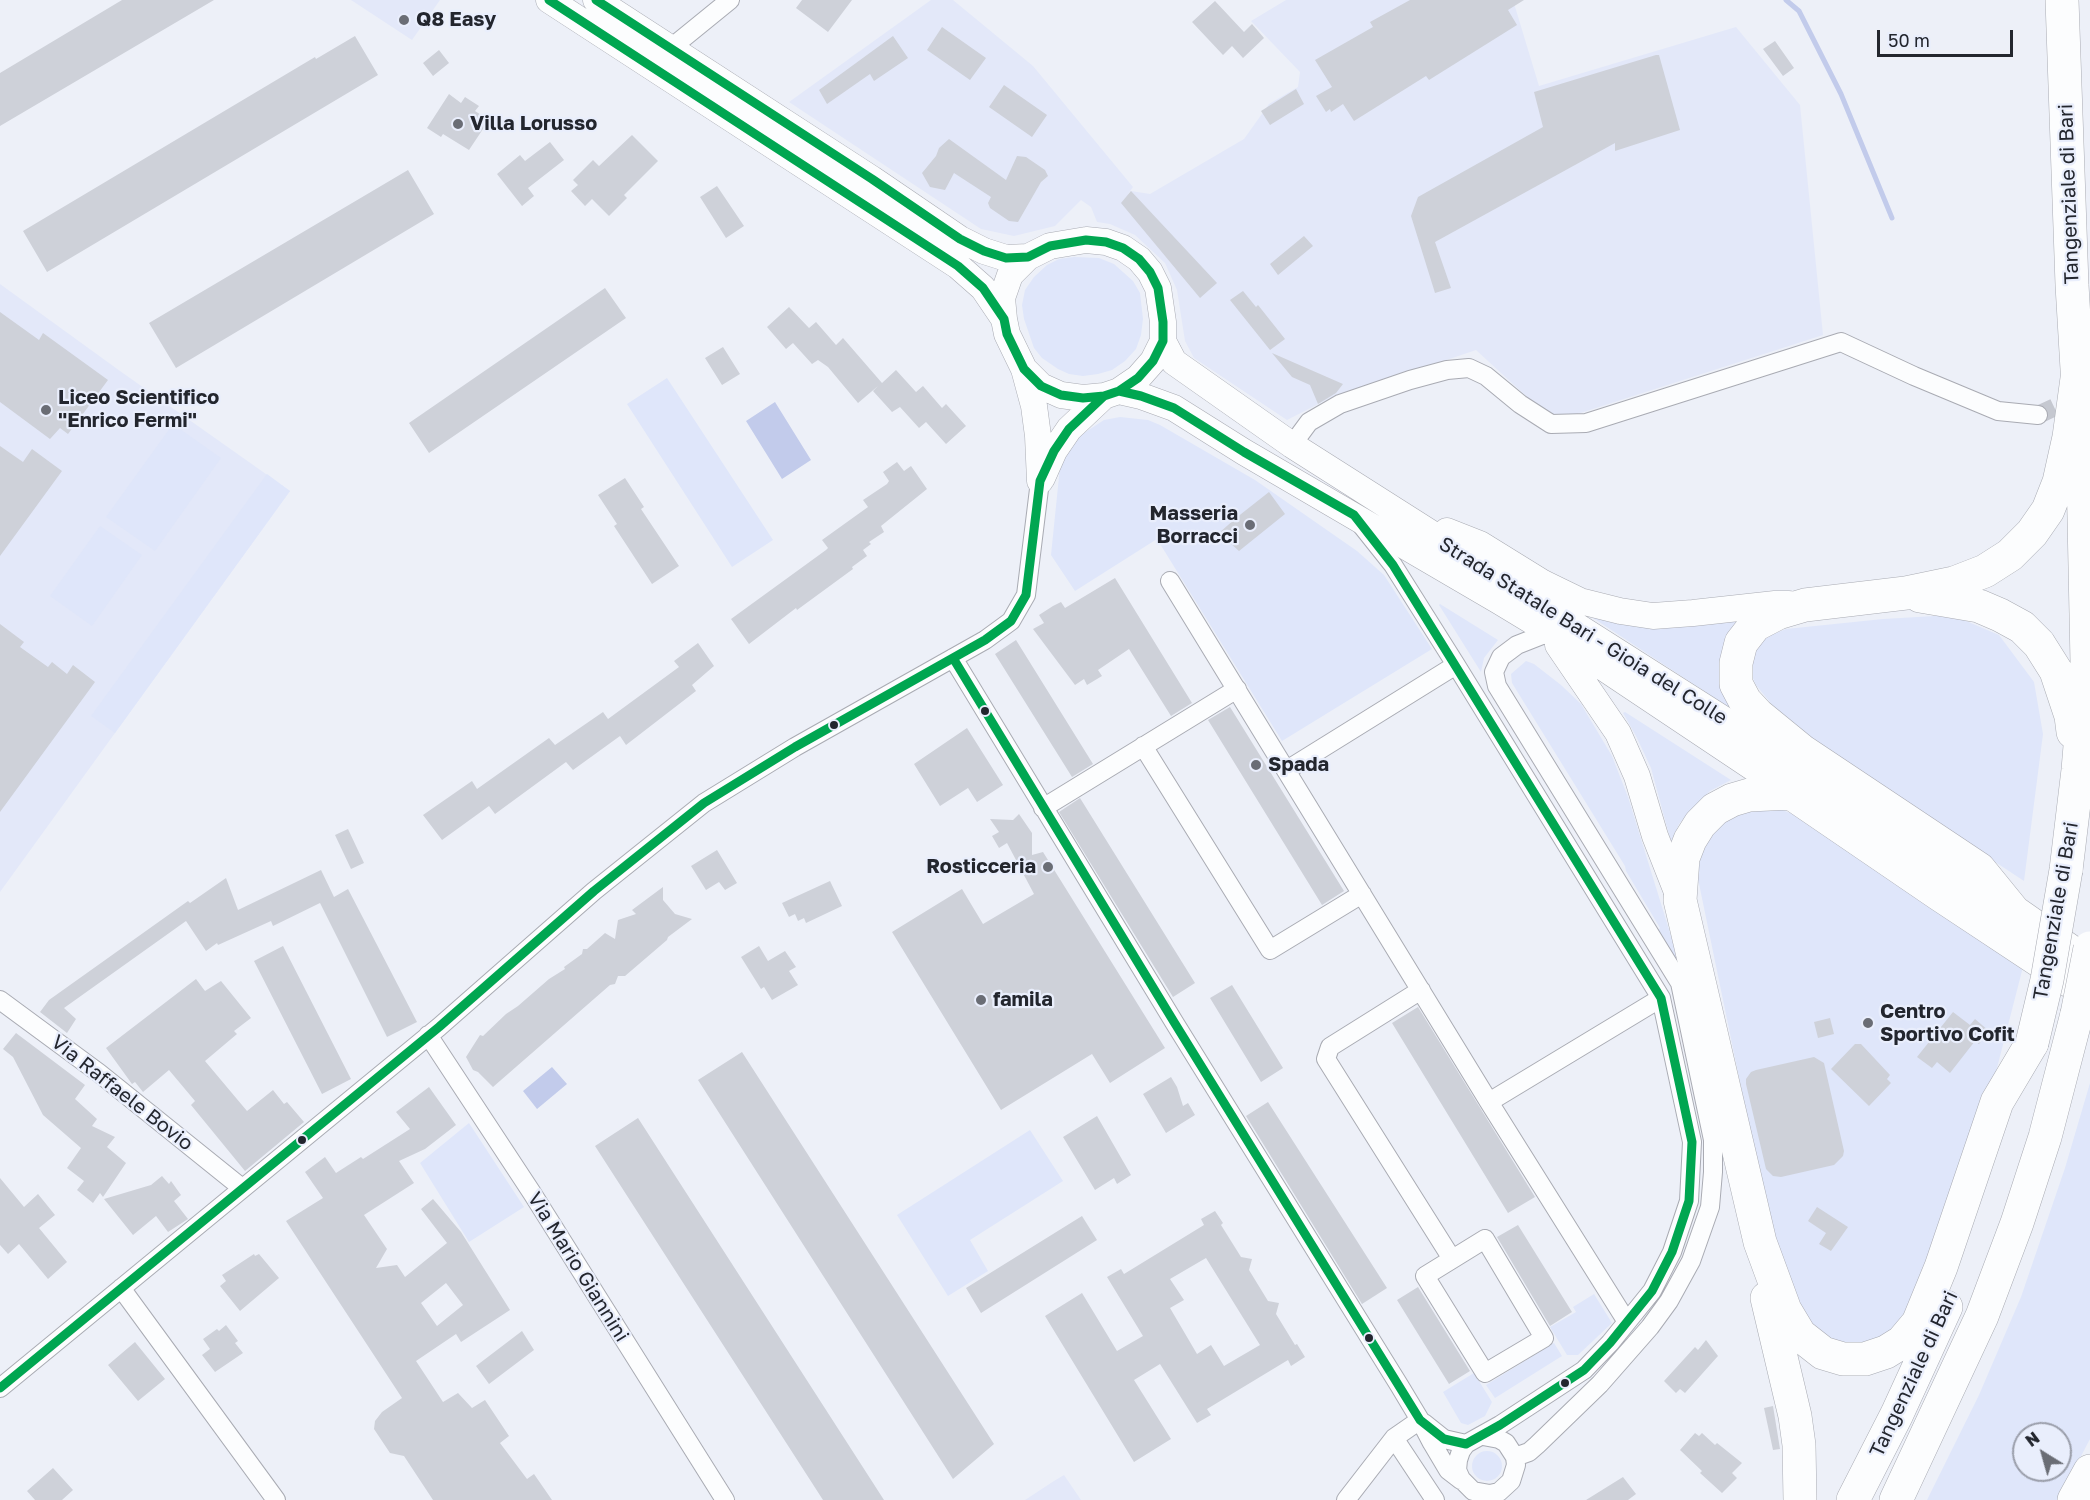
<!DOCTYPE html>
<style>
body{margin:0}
#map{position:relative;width:2090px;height:1500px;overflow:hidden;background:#edf0f8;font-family:"Golos Text",sans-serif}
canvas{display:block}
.north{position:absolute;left:2012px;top:1422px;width:60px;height:60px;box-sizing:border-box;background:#e9eefc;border:2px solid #9a9eaa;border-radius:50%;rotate:323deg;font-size:16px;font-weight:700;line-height:24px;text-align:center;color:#23262e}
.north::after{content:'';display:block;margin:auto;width:21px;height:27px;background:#6a6d75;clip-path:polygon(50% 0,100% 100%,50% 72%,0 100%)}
.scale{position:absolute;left:1877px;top:30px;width:136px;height:27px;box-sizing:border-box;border:3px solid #23262e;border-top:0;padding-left:8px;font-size:18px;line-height:21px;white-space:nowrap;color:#23262e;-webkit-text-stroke:4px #e9eefc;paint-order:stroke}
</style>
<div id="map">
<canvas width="2090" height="1500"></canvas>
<div class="north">N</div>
<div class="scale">50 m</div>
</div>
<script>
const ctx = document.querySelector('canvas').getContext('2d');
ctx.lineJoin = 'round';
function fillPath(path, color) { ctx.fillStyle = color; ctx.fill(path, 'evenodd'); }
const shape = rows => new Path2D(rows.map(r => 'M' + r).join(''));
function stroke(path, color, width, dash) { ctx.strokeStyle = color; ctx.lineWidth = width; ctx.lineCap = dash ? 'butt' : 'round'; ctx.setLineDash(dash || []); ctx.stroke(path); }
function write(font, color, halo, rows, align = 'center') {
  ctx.font = font + ' "Golos Text",sans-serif'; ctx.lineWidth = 4.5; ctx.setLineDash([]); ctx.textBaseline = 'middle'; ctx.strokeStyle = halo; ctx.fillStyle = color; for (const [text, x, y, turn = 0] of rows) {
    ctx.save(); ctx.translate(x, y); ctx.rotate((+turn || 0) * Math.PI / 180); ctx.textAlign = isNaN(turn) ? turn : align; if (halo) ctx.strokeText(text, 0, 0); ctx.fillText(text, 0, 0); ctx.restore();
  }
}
fillPath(shape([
 [351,0,440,0,412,40],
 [931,0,953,0,1033,66,1133,187,1128,194,1131,191,1150,194,1244,139,1269,104,1298,87,1300,72,1251,21,1286,0,1513,0,1539,86,1736,27,1800,105,1823,335,1568,417,1550,418,1476,350,1358,390,1336,395,1287,420,1194,358,1185,341,1177,290,1165,263,1135,235,1110,224,1097,222,1091,207,1081,200,1055,226,1014,236,981,229,789,102],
 [0,284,120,371,290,491,0,892],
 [1064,1475,1081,1500,1025,1500,1054,1481]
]), '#e3e8f9');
fillPath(shape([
 [1074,257,1099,258,1114,264,1133,281,1140,293,1143,319,1141,335,1136,349,1125,361,1112,370,1098,374,1083,376,1069,374,1058,369,1042,358,1034,348,1024,319,1022,305,1025,290,1034,277,1047,265,1059,259],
 [667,378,773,540,732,567,627,404],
 [1120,417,1148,420,1160,425,1255,480,1357,551,1384,575,1432,649,1282,741,1157,539,1075,591,1051,555,1060,467,1075,439,1104,420],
 [173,424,221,458,155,551,106,517],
 [267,474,290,491,115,733,91,716],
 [100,526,142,555,92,626,50,596],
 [1440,604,1498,640,1484,658,1481,672,1439,605],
 [1587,614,1744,616,1745,718],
 [1952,615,1999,635,2034,682,2043,734,2024,881,1800,733,1773,706,1756,685,1748,667,1761,639,1786,629,1883,619],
 [1526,661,1534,664,1561,685,1581,704,1612,756,1628,797,1684,978,1658,930,1660,928,1626,871,1625,866,1512,683,1511,674],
 [1625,712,1731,780,1710,791,1696,805,1679,824,1671,842,1651,768,1636,736,1623,713],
 [1753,808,1777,808,1798,816,2023,967,1989,1099,1910,1320,1859,1351,1806,1328,1767,1213,1697,874,1702,851,1714,832,1731,817],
 [2090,1083,2090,1439,2058,1500,1927,1500,1979,1395,2021,1297,2065,1168],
 [2024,1434,2060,1434,2060,1470,2024,1470],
 [469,1123,524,1207,469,1242,420,1163],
 [1030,1130,1063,1181,970,1240,988,1271,948,1296,897,1215],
 [1594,1294,1612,1323,1578,1355,1567,1355,1550,1327,1576,1312,1573,1307],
 [1554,1343,1562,1356,1495,1398,1486,1385],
 [1474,1373,1492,1402,1485,1416,1468,1425,1461,1423,1443,1392],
 '1472 1466a15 15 0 1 1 30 0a15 15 0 1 1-30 0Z'
]), '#dfe6fa');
fillPath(shape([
 [775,402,811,460,782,479,746,421],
 [552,1067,567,1084,537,1109,523,1091]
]), '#c2cbeb');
stroke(shape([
 [1786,0,1799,11,1841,94,1892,218]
]), '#c2cbeb', 5);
fillPath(shape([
 [122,0,214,0,0,126,0,73],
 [802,0,852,0,828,32,796,8],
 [1410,0,1524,0,1508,10,1517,25,1429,80,1426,76,1354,121,1343,104,1331,112,1330,109,1326,112,1316,96,1332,87,1315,60,1373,27,1370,22],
 [1215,1,1244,32,1252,24,1264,38,1243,58,1232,46,1223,55,1192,22],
 [942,27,986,58,970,80,927,50],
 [355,36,378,75,47,272,23,231,315,57,316,59],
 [893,36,908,58,874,81,870,74,827,104,819,90],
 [1775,41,1794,68,1783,76,1763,49],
 [439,50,449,63,433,76,423,63],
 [1656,55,1659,55,1680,130,1615,151,1615,143,1435,242,1451,288,1435,293,1411,216,1418,197,1543,127,1534,92],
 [1004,85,1047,115,1032,137,989,107],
 [1296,89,1304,104,1270,125,1261,111],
 [449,94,461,103,465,97,479,106,475,111,489,120,469,150,443,134,441,137,427,128],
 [632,135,658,161,624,195,627,198,609,216,592,199,585,206,571,191,578,185,573,180,593,160,599,166],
 [949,139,1006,180,1017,156,1026,157,1045,170,1048,176,1041,182,1018,222,1009,221,990,208,988,203,991,197,954,173,945,190,930,187,922,173,936,156,939,148],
 [550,142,564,160,528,188,534,196,522,206,497,174,520,155,525,161],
 [408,170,434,214,176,368,149,323],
 [717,186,744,226,726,238,700,197],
 [1131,191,1217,283,1200,298,1121,203],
 [1304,236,1313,246,1278,275,1270,264],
 [605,288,626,318,429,453,409,423],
 [1243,291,1256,307,1258,305,1285,339,1270,350,1230,300],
 [789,307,809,328,816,322,836,345,843,338,882,383,896,370,916,392,923,386,942,408,946,404,966,426,946,444,926,422,919,428,900,407,892,412,873,391,878,386,858,403,828,367,818,360,812,364,793,343,786,349,767,327],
 [0,312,39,340,43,333,108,380,68,434,60,428,50,439,0,402],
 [723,347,740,374,722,385,705,358],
 [1272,353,1343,384,1336,393,1318,404,1310,385,1292,377],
 [0,446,23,462,32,449,62,471,0,556],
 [897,462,904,471,911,466,927,489,881,526,884,532,869,542,871,544,863,550,867,556,852,567,853,569,797,610,796,608,749,644,731,619,826,550,828,548,822,540,868,507,863,500,887,484,889,481,883,472],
 [625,478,644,507,641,509,679,566,652,584,614,526,617,524,598,495],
 [1269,492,1285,514,1239,551,1219,533,1236,518],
 [1115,578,1192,703,1171,716,1129,649,1098,670,1102,676,1087,685,1084,679,1075,685,1033,629,1044,623,1039,615,1053,606,1061,602,1065,608],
 [0,624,24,642,20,647,48,667,52,662,67,674,73,665,95,682,0,812],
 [1016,640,1093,764,1072,777,995,654],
 [698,643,714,666,692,685,696,691,626,745,620,736,573,770,566,762,495,814,489,806,442,840,423,815,472,781,477,789,549,738,555,745,603,712,608,719,679,667,674,661],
 [1230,707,1344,891,1322,905,1208,720],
 [967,728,1003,785,977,802,968,788,940,806,914,764],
 [1080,798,1195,983,1173,997,1059,812],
 [1019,814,1032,833,1032,855,1043,852,1165,1048,1110,1083,1092,1054,1001,1110,892,932,962,889,983,924,1034,894,1007,843,999,848,992,836,999,832,990,819,1013,820],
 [348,829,364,863,351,869,335,835],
 [717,850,737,883,725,890,719,882,706,890,691,866],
 [321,870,334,897,348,889,417,1022,387,1037,320,903,273,926,271,921,218,945,217,943,206,951,186,921,64,1008,76,1019,67,1033,40,1012,49,1000,188,901,190,903,226,878,238,910],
 [830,881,842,906,806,923,804,918,798,921,795,914,789,917,782,903],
 [663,887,663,900,675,914,692,919,668,937,667,940,625,976,618,976,615,984,610,985,493,1087,478,1072,473,1070,466,1057,480,1035,483,1036,506,1014,518,1006,549,979,565,969,564,967,582,954,583,949,587,949,605,933,615,939,618,920,636,914,632,910],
 [283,946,351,1079,322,1094,254,961],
 [759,946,768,961,785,951,796,967,789,971,798,985,772,1000,764,987,761,989,741,957],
 [196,979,205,991,221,981,251,1018,234,1031,237,1034,205,1061,247,1111,273,1090,284,1104,287,1102,304,1122,245,1171,191,1105,195,1101,169,1070,143,1092,135,1082,132,1084,106,1048],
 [1232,985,1283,1068,1261,1082,1210,998],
 [1418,1007,1535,1197,1508,1213,1392,1023],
 [1953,1012,1970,1025,1975,1019,1989,1031,1979,1044,1975,1041,1950,1073,1937,1062,1932,1068,1917,1057],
 [1830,1018,1834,1034,1818,1038,1814,1022],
 [16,1033,85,1085,75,1099,97,1119,92,1126,115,1137,107,1147,126,1163,103,1197,100,1193,93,1203,77,1190,84,1181,67,1168,81,1148,43,1115,13,1057,3,1049],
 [1855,1044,1861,1044,1890,1075,1887,1079,1891,1083,1869,1106,1831,1069],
 [742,1052,994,1444,953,1479,698,1080],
 [1814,1057,1824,1063,1844,1151,1843,1156,1834,1165,1781,1177,1773,1176,1766,1169,1746,1084,1746,1079,1751,1072,1756,1070],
 [1171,1077,1177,1087,1183,1106,1188,1103,1195,1115,1166,1133,1143,1094],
 [429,1087,456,1125,425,1149,399,1161,414,1183,364,1215,387,1249,376,1268,397,1265,405,1277,447,1243,421,1209,433,1199,461,1232,510,1310,461,1342,456,1334,416,1361,443,1402,458,1393,472,1408,485,1400,509,1436,500,1443,527,1479,534,1474,552,1500,433,1500,404,1456,390,1453,374,1429,375,1421,382,1412,402,1398,286,1221,323,1198,305,1172,325,1157,336,1173,361,1157,363,1159,410,1129,396,1112],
 [446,1283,463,1305,437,1326,421,1303],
 [1268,1102,1387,1288,1362,1304,1246,1116],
 [1097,1116,1131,1175,1117,1184,1114,1178,1095,1190,1063,1137],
 [638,1118,884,1500,823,1500,595,1146],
 [162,1176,169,1184,171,1181,181,1195,174,1201,188,1219,168,1232,156,1216,133,1235,104,1199,151,1185],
 [0,1178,24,1207,38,1194,55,1215,39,1228,67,1262,48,1279,19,1244,8,1254,0,1245],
 [1817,1207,1848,1227,1831,1251,1819,1244,1826,1233,1808,1221],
 [1215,1211,1223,1223,1221,1225,1241,1257,1252,1259,1249,1270,1268,1301,1279,1303,1276,1314,1295,1345,1297,1344,1305,1357,1291,1366,1288,1360,1207,1409,1211,1415,1197,1423,1160,1364,1134,1380,1171,1439,1134,1462,1045,1316,1082,1293,1117,1351,1143,1336,1107,1277,1121,1269,1124,1274,1204,1225,1201,1219],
 [1206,1258,1260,1345,1224,1366,1211,1345,1197,1354,1170,1308,1184,1300,1170,1279],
 [1082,1216,1097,1240,981,1313,966,1288],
 [1518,1225,1572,1312,1550,1326,1497,1237],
 [254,1254,255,1256,259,1254,279,1278,240,1311,220,1286,226,1281,222,1275],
 [1418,1287,1470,1371,1449,1384,1397,1300],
 [226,1325,238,1341,235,1343,243,1353,215,1372,202,1355,210,1349,203,1339,217,1329,219,1331],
 [522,1331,534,1350,489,1384,476,1366],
 [1706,1340,1718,1356,1685,1393,1680,1389,1676,1393,1664,1381,1695,1347,1698,1350],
 [135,1342,165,1379,138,1401,108,1365],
 [1773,1406,1780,1449,1773,1450,1764,1408],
 [1695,1433,1699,1436,1702,1433,1715,1445,1717,1443,1742,1463,1732,1473,1737,1478,1722,1493,1700,1473,1702,1471,1680,1450],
 [53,1468,73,1490,62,1500,35,1500,27,1491],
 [1623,1477,1636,1494,1628,1500,1586,1500]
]), '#ced1d9');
stroke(shape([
 [2038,415,2078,396]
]), '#c5c8d0', 18, [18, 9]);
const street = shape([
 [671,48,730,0],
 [1292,445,1309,422,1340,404,1410,380,1447,370,1469,368,1486,376,1520,404,1551,424,1586,423,1841,342,1914,376,1998,411,2038,415],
 [1362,526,1393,565,1456,665,1661,998,1692,1142,1689,1201,1672,1252,1652,1291,1610,1343,1584,1370,1500,1425,1466,1444,1461,1451,1458,1460,1457,1470,1461,1479,1473,1491,1490,1494,1499,1492,1511,1481,1516,1465,1515,1457,1506,1443,1499,1439,1483,1436],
 [1170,581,1489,1102,1627,1322],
 [953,658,1174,1022,1399,1385,1420,1420,1432,1443,1448,1470,1461,1480],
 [1143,746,1270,950,1362,894],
 [1287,770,1456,665],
 [1043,808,1237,689],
 [1421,990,1330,1047,1326,1059,1452,1259],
 [0,1000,99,1073,242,1188],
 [428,1035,532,1193,725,1500],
 [1489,1102,1661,998],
 [1485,1239,1544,1338,1485,1373,1425,1276,1485,1239],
 [121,1288,276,1500],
 [0,1388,439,1027,594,891,704,803,795,747,953,658,985,640,1011,621,1026,595,1040,481],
 [1424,1423,1444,1439,1466,1444],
 [1394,1438,1435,1500],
 [1515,1457,1529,1452,1537,1445,1600,1384,1650,1327,1669,1301,1691,1261,1710,1207,1713,1172,1713,1140,1680,983,1497,686,1494,672,1501,657,1517,645,1550,632],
 [1346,1500,1394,1438,1420,1420]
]);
const secondary = shape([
 [549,0,958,266,983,288,1004,319],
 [596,0,872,179,960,239,984,251,1006,258,1028,257],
 [1086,240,1106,242,1123,248,1139,259,1150,272,1158,288,1163,322,1163,341,1153,361,1138,378,1119,391,1104,396,1083,398,1061,395,1041,386,1024,369,1007,334,1004,319,1002,298,1010,275,1028,257,1050,246,1086,240],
 [1163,341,1174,362,1292,445,1723,719,1992,897],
 [1024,369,1034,406,1038,436,1040,481],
 [1119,391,1141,396,1174,408,1244,452,1499,601,1550,632,1791,793],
 [1042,478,1054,451,1069,429,1104,396],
 [1447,531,1480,544,1543,583,1580,601,1620,611,1653,616,1693,613,1775,604,1789,604],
 [1558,645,1618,733,1637,776,1655,836,1679,897]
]);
const highway = shape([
 [2062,0,2072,285,2083,470,2087,663,2078,770,2066,870],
 [2078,371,2069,437,2059,482,2048,510,2032,533,2010,555,1985,571,1954,583,1906,593,1805,605,1778,613,1755,625,1741,643,1736,663,1736,684,1745,701,1758,715,1802,751,1979,869,2014,912,2090,965],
 [1920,596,1979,606,2000,615,2022,627,2039,644,2056,671,2071,716,2073,732],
 [2032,1043,1997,1102,1941,1267,1918,1323,1902,1342,1886,1352,1865,1359,1843,1359,1823,1353,1800,1335,1785,1310,1760,1242,1680,900,1683,858,1690,840,1700,824,1715,809,1732,800,1749,795,1791,793,1939,894,2090,994],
 [1767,1298,1795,1416,1799,1445,1800,1500],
 [1853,1500,1897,1414,1946,1307],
 [1896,1500,1982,1316,2017,1223,2045,1137,2077,1014],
 [2074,1500,2090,1471]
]);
stroke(street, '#a9abb3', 20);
stroke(secondary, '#a9abb3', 27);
stroke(highway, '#a9abb3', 34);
stroke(street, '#fcfdfe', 18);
stroke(secondary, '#fcfdfe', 26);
stroke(highway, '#fcfdfe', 33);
const highwayBridge = shape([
 [2077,1014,2090,948],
 [2032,1043,2047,980,2066,870]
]);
stroke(highwayBridge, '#a9abb3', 34, []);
stroke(highwayBridge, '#fcfdfe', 33);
stroke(shape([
 [549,0,958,266,983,288,1004,319,1007,334,1024,369,1041,386,1061,395,1083,398,1104,396,1119,391,1138,378,1153,361,1163,341,1163,322,1158,288,1150,272,1139,259,1123,248,1106,242,1086,240,1050,246,1028,257,1006,258,984,251,960,239,872,179,596,0],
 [953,658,1174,1022,1420,1420,1444,1439,1466,1444,1500,1425,1584,1370,1610,1343,1652,1291,1672,1252,1689,1201,1692,1142,1661,998,1393,565,1354,515,1244,452,1174,408,1141,396,1119,391],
 [0,1388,439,1027,594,891,704,803,795,747,985,640,1011,621,1026,595,1040,481,1054,451,1069,429,1104,396,1119,391]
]), '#00a651', 9);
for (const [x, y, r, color] of [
 [404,20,6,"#6a6d75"],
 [458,124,6,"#6a6d75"],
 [46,410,6,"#6a6d75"],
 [1250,525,6,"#6a6d75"],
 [985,711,5,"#23262e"],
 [834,725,5,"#23262e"],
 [1256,765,6,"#6a6d75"],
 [1048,867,6,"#6a6d75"],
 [981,1000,6,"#6a6d75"],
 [1868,1023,6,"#6a6d75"],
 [302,1140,5,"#23262e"],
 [1369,1338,5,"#23262e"],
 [1565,1383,5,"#23262e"]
]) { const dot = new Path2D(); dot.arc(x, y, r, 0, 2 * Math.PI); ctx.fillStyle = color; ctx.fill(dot); stroke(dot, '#e9eefc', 2); }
write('bold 20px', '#23262e', '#e9eefc', [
 ["Q8 Easy",416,20],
 ["Villa Lorusso",470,124],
 ["Liceo Scientifico",58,398],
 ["\"Enrico Fermi\"",58,421],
 ["Masseria",1238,514,"right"],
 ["Borracci",1238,537,"right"],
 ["Spada",1268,765],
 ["Rosticceria",1036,867,"right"],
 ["famila",993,1000],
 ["Centro",1880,1012],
 ["Sportivo Cofit",1880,1035]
], 'left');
write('20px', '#23262e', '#e9eefc', [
 ["Tangenziale di Bari",2069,194,-92],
 ["Strada Statale Bari - Gioia del Colle",1583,631,32],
 ["Tangenziale di Bari",2056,911,-80],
 ["Via Raffaele Bovio",122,1093,38],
 ["Via Mario Giannini",578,1267,58],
 ["Tangenziale di Bari",1914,1374,-65]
]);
</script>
